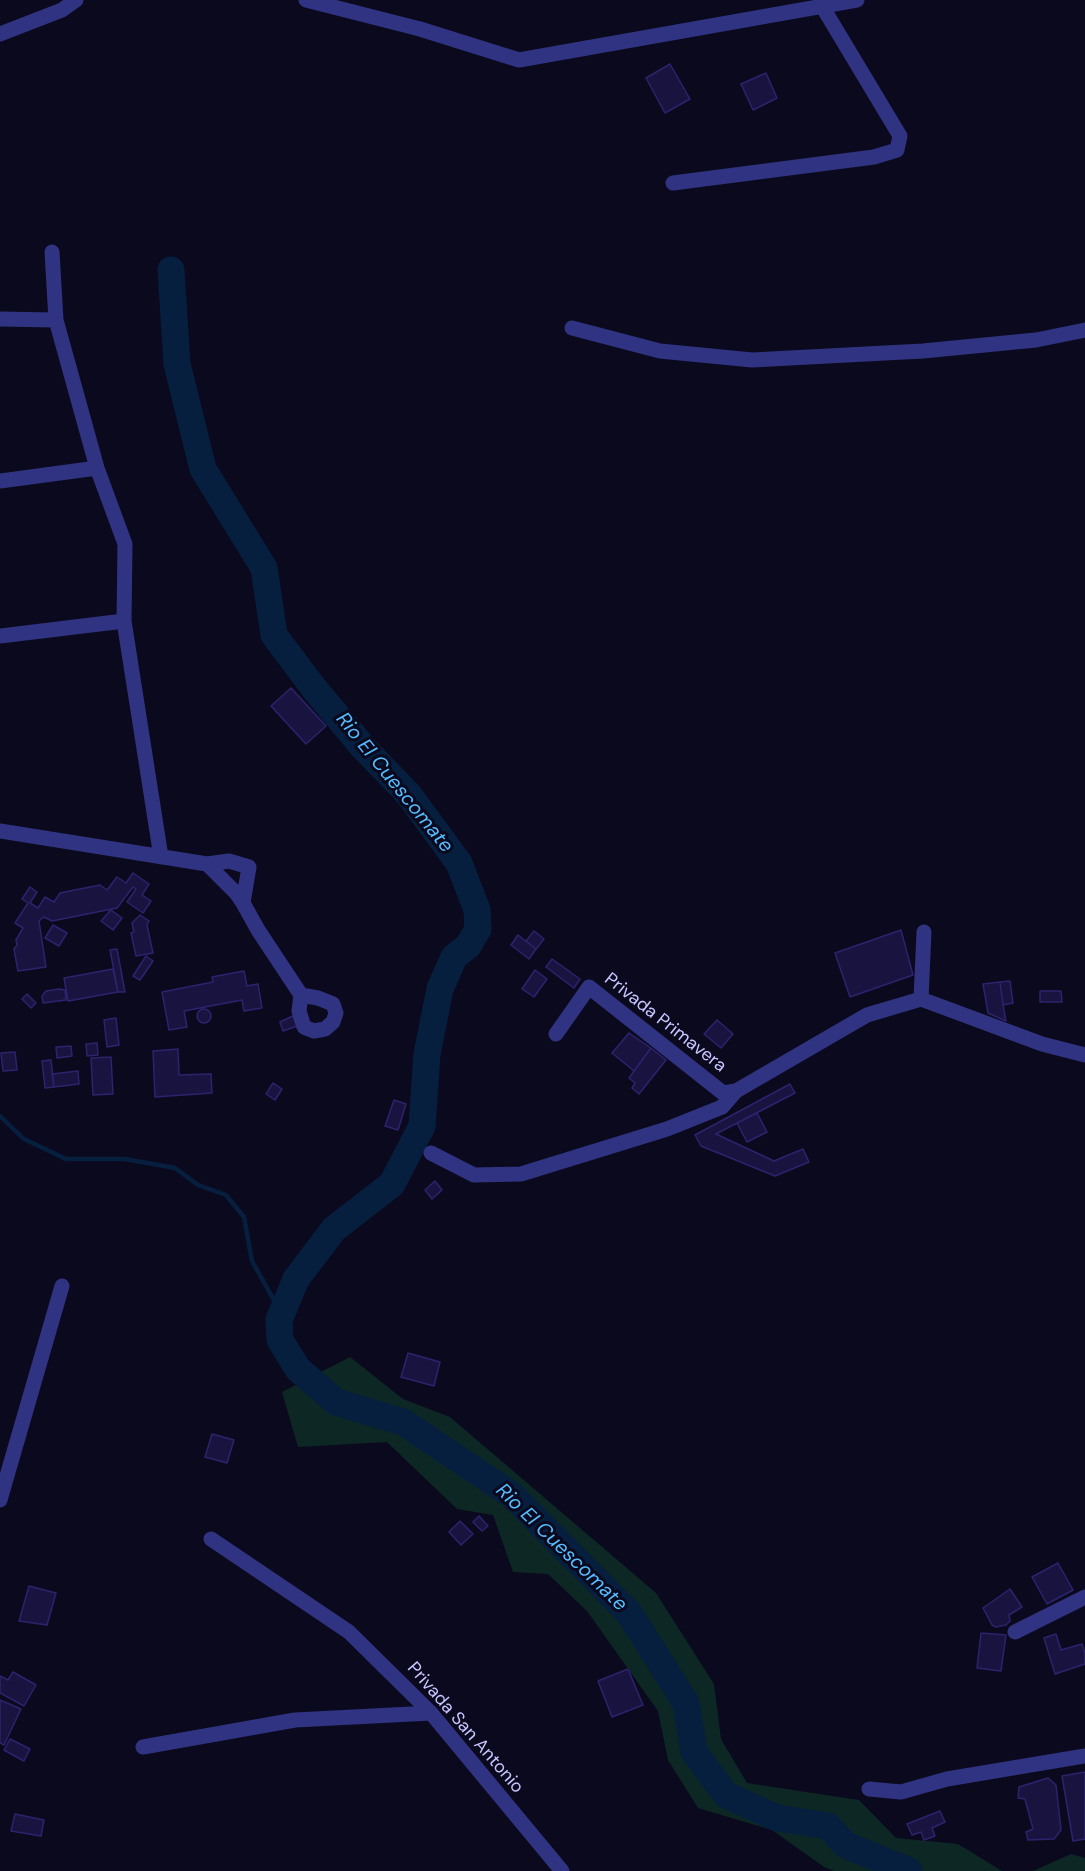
<!DOCTYPE html>
<style>
body{margin:0}
canvas{display:block;background:#0b091d}
</style>
<canvas width="1085" height="1871"></canvas>
<script>
const ctx = document.querySelector('canvas').getContext('2d');
ctx.lineJoin = 'round';
function fillPath(path, color) { ctx.fillStyle = color; ctx.fill(path, 'evenodd'); }
const shape = rows => new Path2D(rows.map(r => 'M' + r).join(''));
function stroke(path, color, width, dash) { ctx.strokeStyle = color; ctx.lineWidth = width; ctx.lineCap = dash ? 'butt' : 'round'; ctx.setLineDash(dash || []); ctx.stroke(path); }
function write(font, color, halo, rows, align = 'center') {
  ctx.font = font + ' "DM Sans",sans-serif'; ctx.lineWidth = 6; ctx.setLineDash([]); ctx.textBaseline = 'middle'; ctx.strokeStyle = halo; ctx.fillStyle = color; for (const [text, x, y, turn = 0] of rows) {
    ctx.save(); ctx.translate(x, y); ctx.rotate((+turn || 0) * Math.PI / 180); ctx.textAlign = isNaN(turn) ? turn : align; if (halo) ctx.strokeText(text, 0, 0); ctx.fillText(text, 0, 0); ctx.restore();
  }
}
fillPath(shape([
 [350,1357,403,1399,450,1417,656,1593,714,1684,721,1739,747,1783,859,1800,896,1838,958,1844,1002,1871,834,1871,824,1867,772,1830,698,1808,668,1760,658,1711,587,1611,548,1574,513,1572,493,1515,457,1509,387,1442,298,1447,282,1392],
 [1071,1854,1085,1858,1085,1871,1033,1871]
]), '#0c2724');
stroke(shape([
 [0,1116,24,1139,66,1159,125,1159,175,1168,198,1185,226,1195,244,1217,252,1261,275,1302,279,1320]
]), '#061f3f', 4.5);
stroke(shape([
 [171,270,177,364,203,469,264,568,274,635,313,687,362,746,409,795,459,863,477,910,478,929,468,946,454,957,440,989,427,1054,422,1126,392,1184,334,1229,296,1279,279,1320,280,1340,298,1369,336,1402,403,1422,512,1495,629,1613,686,1703,694,1752,726,1795,777,1818,828,1826,846,1845,909,1871]
]), '#061f3f', 27);
const building = shape([
 [670,64,690,99,665,113,646,78,670,64],
 [766,73,777,98,753,110,741,84,766,73],
 [291,688,326,726,306,744,271,706,291,688],
 [133,873,149,884,142,895,151,901,143,913,127,902,136,889,133,887,117,908,52,921,44,917,39,921,46,967,18,971,14,949,17,945,16,940,23,928,15,923,28,903,22,899,30,887,37,892,30,903,38,908,45,897,54,902,60,893,100,885,107,890,117,877,126,883,133,873],
 [111,910,122,918,113,930,101,921,111,910],
 [140,915,149,921,147,925,153,953,136,956,131,933,134,932,132,923,140,915],
 [53,925,67,933,59,946,45,938,53,925],
 [901,930,913,975,850,997,835,953,901,930],
 [534,931,544,939,536,949,526,941,534,931],
 [518,935,536,949,529,959,511,945,518,935],
 [117,949,125,992,118,992,110,950,117,949],
 [146,956,153,961,140,980,133,976,146,956],
 [552,959,580,979,574,988,546,967,552,959],
 [113,969,118,992,68,1001,64,978,113,969],
 [535,970,547,979,534,997,522,989,535,970],
 [244,971,247,986,258,984,262,1008,244,1011,242,1000,184,1011,187,1027,169,1030,162,992,213,982,212,977,244,971],
 [1010,981,1013,1003,1003,1005,1000,982,1010,981],
 [1000,982,1003,1005,1006,1021,988,1013,983,984,1000,982],
 [59,989,65,990,66,1000,43,1003,42,996,46,991,59,989],
 [1040,991,1061,991,1062,1002,1040,1002,1040,991],
 [27,994,36,1003,31,1008,22,999,27,994],
 '197 1016a7 7 0 1 1 14 0a7 7 0 1 1-14 0Z',
 [293,1016,297,1026,283,1031,280,1022,293,1016],
 [116,1018,119,1045,107,1047,104,1020,116,1018],
 [717,1020,733,1034,721,1048,704,1034,717,1020],
 [629,1033,651,1048,634,1071,612,1053,629,1033],
 [97,1043,98,1055,87,1056,86,1044,97,1043],
 [71,1046,72,1056,57,1058,56,1047,71,1046],
 [651,1048,666,1060,639,1094,632,1088,635,1083,629,1078,651,1048],
 [178,1049,179,1075,211,1074,212,1093,155,1097,153,1051,178,1049],
 [15,1052,17,1070,3,1071,1,1053,15,1052],
 [111,1057,113,1094,93,1095,91,1058,111,1057],
 [51,1060,54,1087,45,1088,42,1061,51,1060],
 [78,1071,79,1084,54,1087,52,1074,78,1071],
 [273,1083,282,1089,275,1100,266,1094,273,1083],
 [790,1084,795,1093,716,1134,774,1161,803,1149,809,1162,775,1176,701,1146,695,1135,790,1084],
 [394,1100,406,1104,398,1130,385,1126,394,1100],
 [757,1113,767,1132,747,1142,737,1123,757,1113],
 [435,1181,442,1190,432,1199,425,1190,435,1181],
 [408,1353,440,1362,434,1386,401,1377,408,1353],
 [212,1434,234,1440,227,1463,205,1457,212,1434],
 [479,1516,488,1526,482,1531,473,1522,479,1516],
 [460,1521,473,1534,461,1545,449,1532,460,1521],
 [1058,1563,1073,1590,1047,1604,1032,1577,1058,1563],
 [29,1586,56,1593,47,1625,19,1621,29,1586],
 [1010,1589,1022,1607,1009,1615,1010,1621,1006,1625,996,1627,992,1625,983,1608,1010,1589],
 [981,1633,1006,1635,1001,1671,977,1668,981,1633],
 [1056,1634,1061,1650,1082,1644,1085,1653,1085,1664,1055,1674,1044,1638,1056,1634],
 [628,1669,643,1705,612,1717,598,1681,628,1669],
 [13,1672,36,1685,24,1706,0,1693,0,1676,8,1680,13,1672],
 [0,1700,21,1709,4,1745,0,1743,0,1700],
 [10,1739,30,1749,24,1761,4,1750,10,1739],
 [1085,1772,1085,1839,1073,1841,1062,1776,1085,1772],
 [1048,1778,1056,1785,1061,1830,1054,1839,1028,1840,1026,1832,1033,1829,1025,1799,1018,1798,1019,1787,1048,1778],
 [940,1811,945,1822,932,1828,935,1836,924,1840,921,1832,912,1835,907,1824,940,1811],
 [15,1814,44,1820,41,1836,11,1831,15,1814]
]);
fillPath(building, '#19143f');
stroke(building, '#2c236e', 1.5);
stroke(shape([
 [306,0,420,29,519,60,857,0],
 [0,34,62,10,76,0],
 [673,183,874,157,897,150,900,136,822,6],
 [52,252,56,320,97,468,125,544,124,621,161,857],
 [0,319,56,320],
 [572,328,660,351,752,360,923,351,1036,340,1085,330],
 [0,481,97,468],
 [0,636,124,621],
 [0,831,207,864,229,861,249,867,243,903,258,930,301,995,299,1011,304,1027,314,1031,325,1029,333,1022,336,1013,333,1004,318,998,301,995],
 [207,864,237,894,243,903],
 [921,999,924,932],
 [556,1034,589,987,723,1093,736,1091],
 [431,1153,474,1175,521,1174,667,1129,722,1107,736,1091,867,1015,921,999,1042,1044,1085,1055],
 [0,1500,62,1286],
 [211,1539,349,1632,431,1713,562,1871],
 [1015,1632,1085,1597],
 [143,1747,295,1720,431,1713],
 [869,1789,901,1792,947,1779,1085,1756]
]), '#2f3381', 15);
write('18px', '#c7c5ff', '#0b091d', [
 ["Privada Primavera",665,1023,38],
 ["Privada San Antonio",465,1728,49]
]);
write('italic 20px', '#53bdff', '#0b091d', [
 ["Rio El Cuescomate",394,783,51],
 ["Rio El Cuescomate",561,1548,44]
]);
</script>
